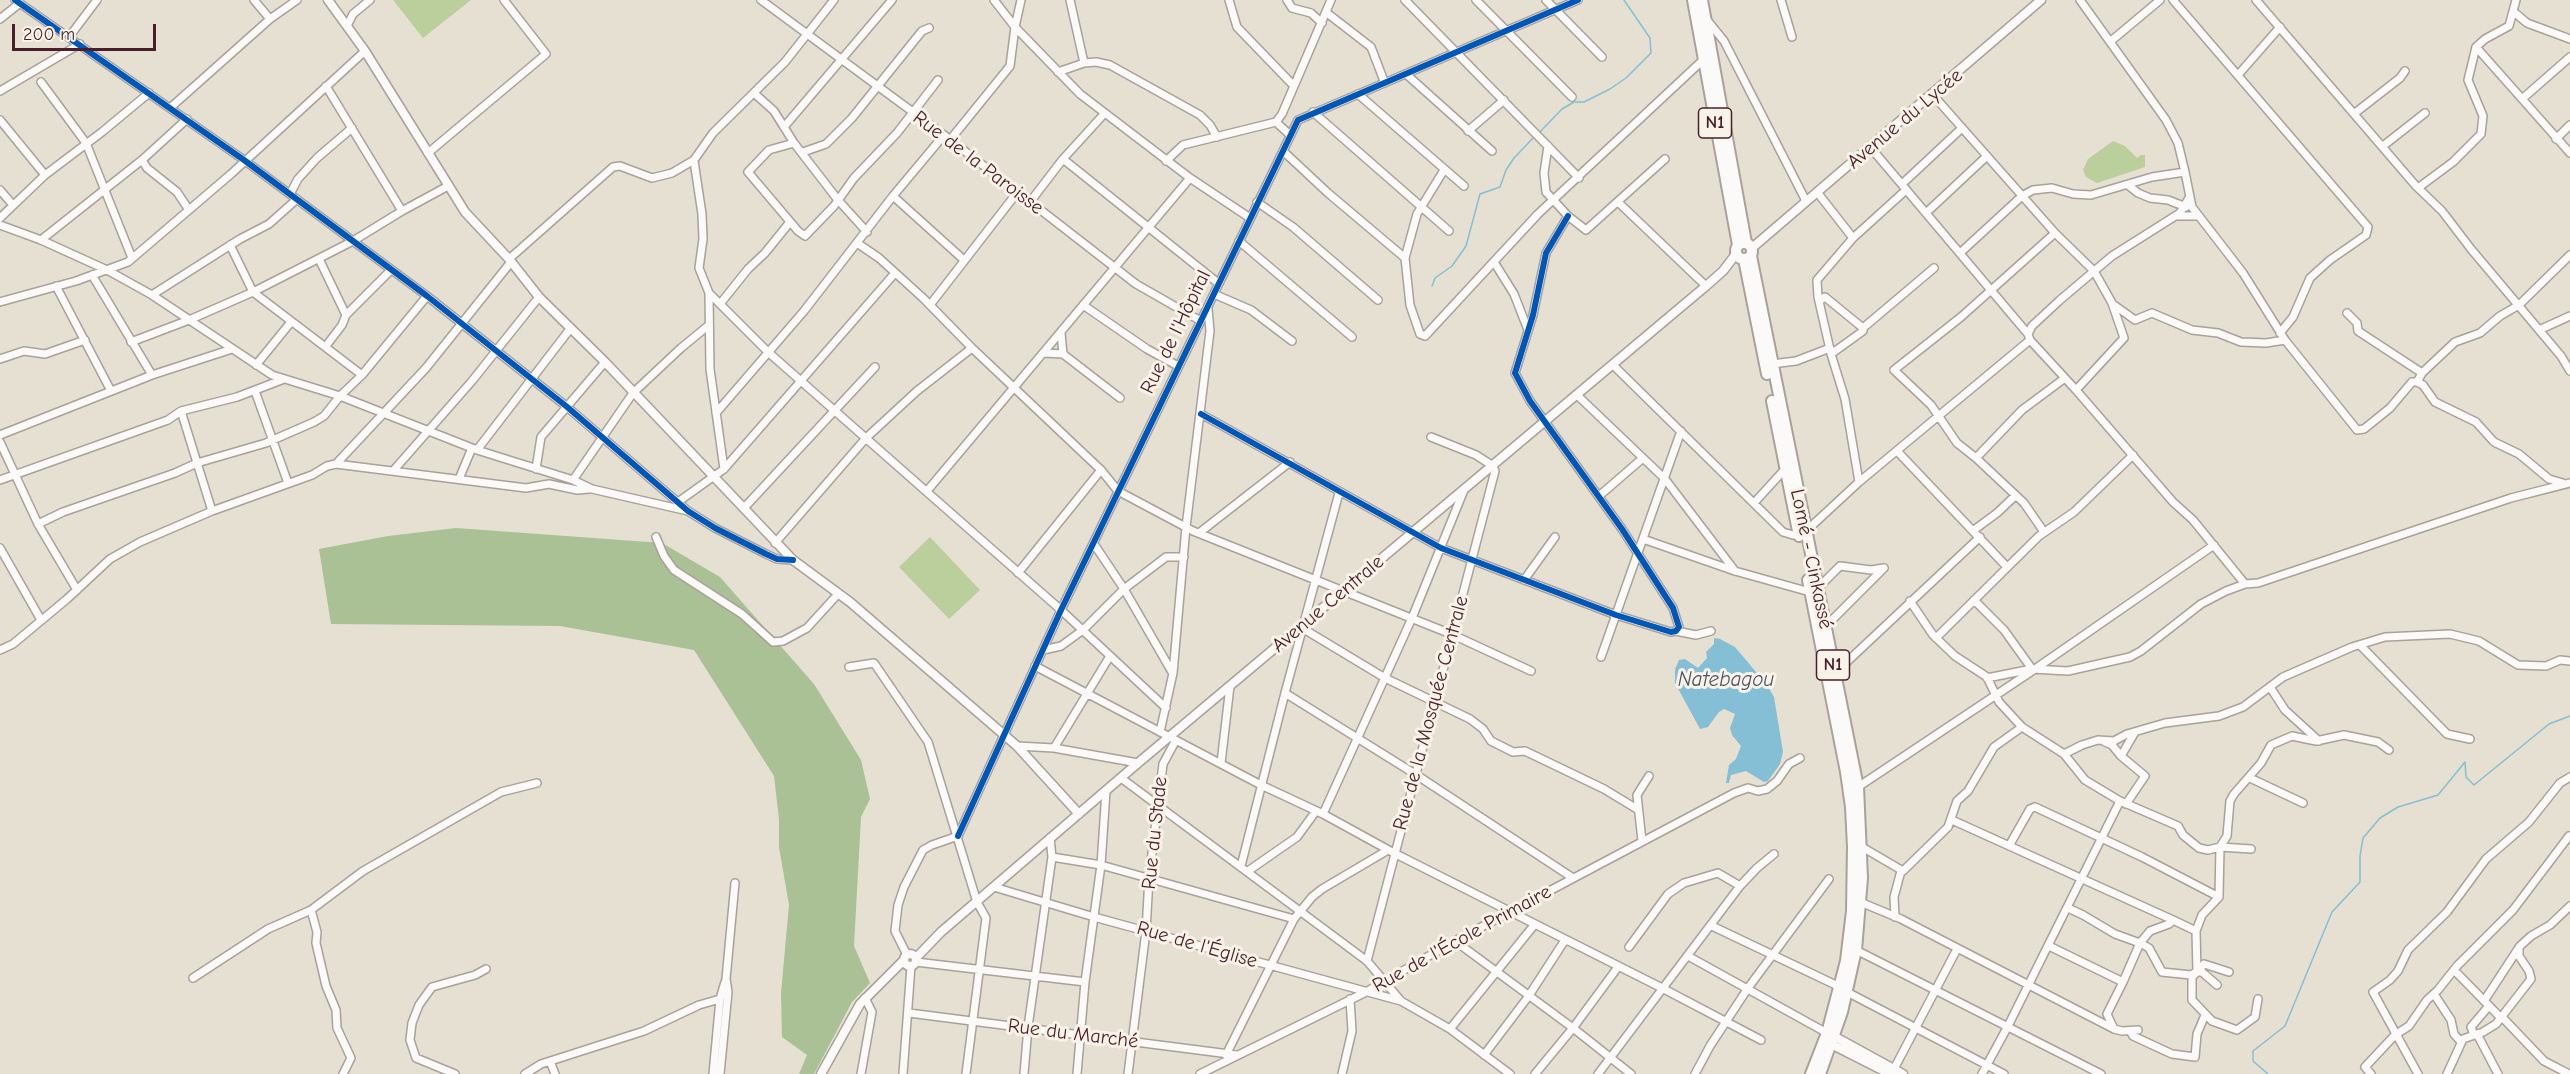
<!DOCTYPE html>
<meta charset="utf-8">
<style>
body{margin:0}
#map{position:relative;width:2570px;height:1074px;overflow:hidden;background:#e5e0d1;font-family:"Comic Neue",sans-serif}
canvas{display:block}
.scale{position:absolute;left:12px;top:24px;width:144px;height:27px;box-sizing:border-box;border:3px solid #4a1f2b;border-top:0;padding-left:8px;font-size:18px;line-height:21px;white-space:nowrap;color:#4a1f2b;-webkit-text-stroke:4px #f7f3e8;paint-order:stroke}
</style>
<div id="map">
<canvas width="2570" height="1074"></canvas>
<div class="scale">200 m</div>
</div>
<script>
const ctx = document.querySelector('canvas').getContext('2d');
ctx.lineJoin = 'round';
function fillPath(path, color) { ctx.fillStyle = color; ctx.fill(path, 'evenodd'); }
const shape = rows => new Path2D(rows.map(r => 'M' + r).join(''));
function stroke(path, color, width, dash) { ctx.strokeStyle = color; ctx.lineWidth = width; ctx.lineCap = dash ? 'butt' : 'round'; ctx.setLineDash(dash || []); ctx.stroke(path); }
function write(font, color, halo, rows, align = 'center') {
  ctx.font = font + ' "Comic Neue",sans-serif'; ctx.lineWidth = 6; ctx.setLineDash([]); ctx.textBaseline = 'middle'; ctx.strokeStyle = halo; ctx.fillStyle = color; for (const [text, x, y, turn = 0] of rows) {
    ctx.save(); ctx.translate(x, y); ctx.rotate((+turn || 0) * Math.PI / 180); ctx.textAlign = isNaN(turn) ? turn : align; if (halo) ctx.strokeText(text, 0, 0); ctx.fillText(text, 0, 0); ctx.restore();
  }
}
fillPath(shape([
 [393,0,471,0,423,38],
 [2113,141,2125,146,2137,158,2141,155,2145,155,2145,167,2097,183,2086,177,2083,170,2088,159],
 [930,537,980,590,949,619,899,567]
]), '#bacf9b');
fillPath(shape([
 [456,528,662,543,720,577,814,684,861,760,870,799,861,817,854,946,870,983,852,1002,814,1074,799,1074,807,1055,782,1037,781,993,789,905,779,847,779,819,774,776,694,650,560,626,331,624,319,549,388,536]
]), '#a9c194');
fillPath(shape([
 [1714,638,1720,639,1735,647,1767,685,1774,697,1783,752,1780,764,1768,781,1764,782,1746,771,1731,775,1729,783,1726,783,1729,765,1736,759,1741,746,1732,735,1730,728,1735,714,1724,709,1719,712,1708,727,1700,729,1675,683,1675,669,1679,660,1685,659,1698,668,1707,658,1706,652,1714,644]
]), '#84bfd6');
stroke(shape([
 [1539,133,1562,109,1574,102,1584,102,1610,89,1626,78,1651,53,1650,38,1624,0],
 [1432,286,1435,278,1452,266,1466,246,1480,194,1500,187,1506,170,1514,158,1535,136],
 [2268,1074,2253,1061,2253,1051,2285,1026,2332,912,2360,882,2360,856,2363,838,2380,818,2398,807,2438,795,2465,762,2466,777,2474,785,2549,724,2570,716]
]), '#84bfd6', 1.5);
const minor = shape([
 [15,0,244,160,427,296,566,406,688,511,715,528,766,554,777,559,793,560],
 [254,0,270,19],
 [761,0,944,135,1136,284,1199,320],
 [994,0,1015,27,1080,94,1190,178,1250,218],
 [1070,0,1084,63],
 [1229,0,1237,27,1293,85],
 [1287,0,1292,8,1311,13,1322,23],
 [1405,0,1579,178],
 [1476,0,1572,97],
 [1546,0,1602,57],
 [1781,0,1792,37],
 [2080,0,2166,120,2178,143,2185,172],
 [2173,0,2368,227,2366,235,2330,260,2310,278,2293,317,2280,333],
 [2256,0,2416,186,2442,211,2471,249,2561,356,2570,371],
 [2514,12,2527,23,2570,39],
 [1327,13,1371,47,1384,81],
 [0,19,20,3],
 [1707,20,1724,41,1806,201],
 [347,26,353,14,370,0],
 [69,37,97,0],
 [2111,41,2160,0],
 [2476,47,2570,153],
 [1058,72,1084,63,1096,62,1110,65,1200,115,1210,125,1217,137],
 [1406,74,1492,151],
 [2238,75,2280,27],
 [41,82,86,143,132,258],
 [0,91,80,44],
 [754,93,774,111,794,143,838,200,867,232],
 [1358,94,1464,186],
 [1933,95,2055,233,2094,271,2112,303,2124,338,2076,390],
 [2522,99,2570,57],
 [170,108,270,19,297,0],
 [1313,112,1449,231],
 [2355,113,2400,78,2405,71],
 [0,120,45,175],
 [1276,122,1290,135],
 [784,127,892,0],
 [1468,131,1504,100],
 [2556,139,2570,125],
 [950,140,1010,66,1015,27,1021,0],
 [794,143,769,150,748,172,798,231,805,236,834,206,854,178,897,133,938,80],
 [1548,146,1544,173,1546,192,1568,216,1586,230,1665,159],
 [2383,146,2425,113],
 [1871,148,2028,334,2030,340,2076,390,2173,502,2193,520,2245,584],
 [1283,151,1328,193,1405,258],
 [803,152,826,144,852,118,922,31,929,28],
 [428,153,546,54,504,0],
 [1063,159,1218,283],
 [142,160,147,168,177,192,189,210],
 [694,161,702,214,703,239,699,268,709,293,710,369,724,469],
 [1166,161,1183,145,1276,122,1282,114,1331,0],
 [1444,170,1417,214,1405,258,1410,305,1420,334,1425,336,1538,214,1703,60],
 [1902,184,1962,128],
 [2128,185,2138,193,2150,198,2168,200,2186,207],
 [2418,188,2453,162,2481,134,2483,116,2468,80,2476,47,2485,39,2509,26,2516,0],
 [0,190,13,205],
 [1817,192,1853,238],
 [290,194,298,179,317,158,352,128],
 [893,196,964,260],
 [1030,202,1063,159,1104,114],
 [1257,202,1293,227,1378,300],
 [1618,202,1706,286],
 [402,211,448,186],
 [1926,213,1987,156],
 [2175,216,2198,216],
 [0,218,45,175,102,132,149,93],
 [0,225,41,240,107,270,152,295,272,375,340,396,477,450,573,480,592,489,688,511],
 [41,240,142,160,187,119],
 [1239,241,1352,337],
 [857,243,879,258,923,298,972,348,1101,470,1118,491,1193,531,1451,634,1531,671],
 [230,245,253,292,362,375],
 [1960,253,2022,196,2033,190,2052,188,2073,194,2091,195,2152,177,2185,172,2192,207,2243,273,2285,340,2357,430,2364,429,2390,408,2412,382,2417,382,2422,373,2455,342,2480,333,2500,316,2519,305,2570,255],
 [319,259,346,315],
 [509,259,613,167,620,166,652,178,672,173,694,160,713,133,785,62,834,0],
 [1494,262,1514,294,1528,330],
 [92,275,152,375,232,349],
 [56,286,111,391],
 [709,293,768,352,1061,610,1166,708],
 [1214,294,1251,310,1292,341],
 [152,295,240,239,269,224,297,199],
 [1819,301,1825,297,1863,328],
 [0,302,76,281,128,262,231,174,365,51],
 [720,304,748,269,765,253,790,222],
 [930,305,1016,194],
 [1083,305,1147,349,1178,366],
 [2114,305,2135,320,2152,313,2192,330,2218,333,2241,342,2266,343,2285,340],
 [2347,313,2357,323,2358,331,2422,373],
 [2539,330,2570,316],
 [1061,333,1063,354],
 [2028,334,2032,326,2060,300,2112,256,2180,213,2189,198],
 [131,342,189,320,253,292,353,241,402,211,326,86],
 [326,346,342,325,346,315,391,270],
 [1044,353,1063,354,1120,398],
 [1831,354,1863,331,1863,328,1934,268],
 [0,359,24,351,45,354,85,340],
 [1772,364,1796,361,1830,348],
 [256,365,291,322],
 [1613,365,1783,532,1793,535,1799,534],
 [2417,382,2423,385,2435,402,2476,422,2494,442,2519,454,2549,479,2563,483],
 [255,391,288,483],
 [1577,395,1665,479,1735,571],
 [181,411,212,511,312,475,327,466,336,464,526,488,549,484,577,490,589,489],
 [716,413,804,311,893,196,944,135],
 [1201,414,1441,548,1616,615,1671,632,1676,631,1679,627,1673,608,1622,529,1530,401,1515,373,1533,315,1546,253,1568,216],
 [0,435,152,375],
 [0,442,38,524,77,590],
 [477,450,570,329],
 [1898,452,2007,567],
 [1976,458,2022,410,2065,378],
 [336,464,426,368,511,262],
 [536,469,541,437,605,362],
 [393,471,472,381,539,297],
 [459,479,472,448],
 [0,480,168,420,181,411,237,397,284,379],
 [573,480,633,393,681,348,709,325],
 [1859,482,1845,399,1831,354,1818,297,1817,280,1853,238,1906,190],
 [927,491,1190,178],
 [1599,496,1643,458],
 [678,502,724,469,895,273],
 [1754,503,1785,469],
 [744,508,875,367],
 [38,524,63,512,175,473,197,463,266,443,314,422,324,416,340,396,362,375,427,296],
 [1974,530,1997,513,2015,496],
 [1805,532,1859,482,2030,340],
 [2044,532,2024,503,1976,458,1957,443,1931,405,1894,370,1961,317,2055,233],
 [1199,533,1290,462],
 [656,537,664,556,674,570,742,614,773,642,783,641,807,628,838,594],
 [1643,539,1735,571,1810,592],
 [775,543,866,438,917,391,972,348],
 [1094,544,1124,589,1172,672],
 [0,548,41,620],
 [1018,573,1101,470],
 [1524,580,1555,537],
 [1817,589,1840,566,1871,570,1884,568],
 [1974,600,2004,630,2032,669],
 [1910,601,1933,635,1955,656,1987,677,1999,702,2022,727],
 [1825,627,1884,568],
 [1302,628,1385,678,1470,719,1483,729,1491,741,1513,752,1525,751,1604,789,1637,809],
 [1676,631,1696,635,1711,631],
 [1936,638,2039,536,2074,512,2133,455],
 [2360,645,2447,734,2470,739],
 [0,650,13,644,67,599,110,559,140,542,212,511],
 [1043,650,1061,646,1083,630,1124,589,1166,557,1184,557],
 [1601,657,1681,431],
 [1035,666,1261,785,1323,814,1394,853,1662,988,1761,1040],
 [849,667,874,663,928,742,977,902,986,918,966,1074],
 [1835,673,1980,537],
 [1987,678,2032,669,2068,671,2130,657,2141,651,2201,604,2226,591,2245,584,2258,583,2511,498,2570,483],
 [2270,687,2285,710,2319,741],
 [1285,693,1415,774,1573,878],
 [1160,732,1173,673,1186,527,1210,331,1208,309],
 [2105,742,2112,745,2121,756,2145,776,2126,804],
 [1017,746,1054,748,1138,763],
 [1054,748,1110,656],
 [2064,754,2085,780,2120,801,2178,826,2183,835,2199,848,2208,850,2220,847,2251,849],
 [2121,756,2135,732],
 [1221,763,1230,686],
 [1121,778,1367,961,1401,1001,1450,1029,1510,1074],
 [2250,778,2303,803],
 [1858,787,2035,669,2214,545],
 [1323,814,1412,618,1464,490],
 [1952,820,2173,920],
 [958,836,1061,610,1298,120,1578,0],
 [1642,841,1637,795,1649,776],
 [2009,846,2030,809,2035,807,2142,857,2219,897],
 [1862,847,1903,871,1948,827,1957,801,1968,791,1994,747,2022,727,2064,754,2082,745,2098,740,2114,741,2127,734,2165,723,2219,716,2243,707,2283,677,2352,647,2385,637,2450,634,2479,641,2518,665,2546,666,2560,660,2570,661],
 [1052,857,1101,865,1294,919],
 [1241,866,1285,693,1339,493],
 [1248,871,1297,837,1316,811],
 [994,887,1094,917,1401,1001],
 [1860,902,1901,919,2114,1029,2122,1031,2138,1030],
 [2068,908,2083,915,2115,934,2140,943,2149,948,2162,972,2191,975,2197,972,2204,964,2229,972],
 [311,910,317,932,316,943,326,986,336,1010,337,1028,351,1058,343,1074],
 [1895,917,1894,897,1901,871],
 [1712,926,1840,987],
 [1455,941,1573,1028,1631,1074],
 [2049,946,2123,982,2140,943,2150,931,2169,924,2173,920,2196,931],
 [1629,947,1668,894,1684,883,1718,873,1740,886],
 [1856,950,2101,1074],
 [907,955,895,931,898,905,904,887,923,850,932,845,958,836],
 [1688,956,1827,1033],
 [1367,961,1495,471,1493,466,1476,455,1431,437],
 [916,962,1085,982],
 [2454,970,2501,1018],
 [2197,972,2202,972,2217,985],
 [193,978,268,929,311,910,363,871,501,792,537,783],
 [1847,992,2004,1074],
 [2434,994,2451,1020,2454,1034,2461,1042],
 [2258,999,2255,1017,2237,1030,2212,1021,2192,1000,2192,977,2197,972,2196,931,2202,915,2219,897,2220,847,2227,836,2230,801,2234,794,2261,763,2271,745,2292,736,2316,741,2344,735,2378,742,2389,750],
 [2484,1001,2518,949],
 [909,1013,1237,1055],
 [2502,1017,2544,1061,2569,1074],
 [1450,1029,1535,924],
 [2114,1029,2107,1014,2123,982],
 [2130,1031,2133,1036,2172,1054,2195,1057,2197,1034,2205,1015],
 [2477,1034,2498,1074],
 [2474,1035,2471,1027,2488,1007],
 [1226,1055,1294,919,1312,897,1322,889,1388,850],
 [1484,1055,1528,997,1565,940],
 [550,1061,555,1074],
 [1894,1069,1957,949],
 [455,1074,416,1058,410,1040,412,1023,419,1005,432,987,475,975,486,969],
 [525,1074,541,1064,644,1031,699,1005,720,999],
 [713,1074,720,999,725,982],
 [720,1074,728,992,726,979,735,883],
 [861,1074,872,1012,865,998],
 [903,1074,911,966],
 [1024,1074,1028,1027,1052,857,1050,838],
 [1077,1074,1085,982,1101,865,1106,791],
 [1128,1074,1146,931,1149,878,1163,764,1176,740],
 [1200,1074,1364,993,1455,941,1734,793,1748,788,1758,791,1767,789,1777,781,1789,764,1800,758],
 [1342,1074,1352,1031,1350,999],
 [1535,1074,1573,1028,1618,967],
 [1598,1074,1740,886,1757,868,1774,854],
 [1695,1074,1710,1046,1748,988,1829,879],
 [1982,1074,2008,1026,2120,801],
 [2371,1074,2365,1067,2395,1035,2409,1026,2427,1000,2438,990,2457,966,2513,910,2569,836],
 [2418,1074,2373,992,2390,980,2398,971,2408,950,2447,912,2486,859,2529,822,2560,783,2570,777],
 [2447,1074,2463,1039,2483,1032,2496,1024,2531,979,2529,971,2519,956,2519,947,2531,936,2550,925,2570,906]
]);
const major = shape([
 [328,0,365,51,465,212,509,259,539,297,605,362,793,560,850,602,1017,746,1079,814],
 [1752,248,2041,0],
 '904 960a6 6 0 1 1 12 0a6 6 0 1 1-12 0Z',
 [916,958,941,932,1138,763,1706,286,1723,271,1736,254],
 [1830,1034,1903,1074],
 [1825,1041,1890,1074],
 [821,1074,860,1004,904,960]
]);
const highway = shape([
 [1693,0,1738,245],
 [1702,0,1746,243],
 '1736 251a8 8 0 1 1 16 0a8 8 0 1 1-16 0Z',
 [1751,256,1858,787,1862,878,1856,950,1842,1012,1820,1074],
 [1744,259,1767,374],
 [1772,401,1799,536],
 [1808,580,1846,772,1851,807,1853,847,1852,911,1846,961,1827,1033,1811,1074]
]);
stroke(minor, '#a9a19a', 10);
stroke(major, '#a9a19a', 11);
stroke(highway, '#a9a19a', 14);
stroke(minor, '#fbfaf8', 7);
stroke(major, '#fbfaf8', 8);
stroke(highway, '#fbfaf8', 10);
stroke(shape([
 [15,0,244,160,427,296,566,406,688,511,715,528,766,554,777,559,793,560],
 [1201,414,1441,548,1616,615,1671,632,1676,631,1679,627,1673,608,1622,529,1530,401,1515,373,1533,315,1546,253,1568,216],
 [958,836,1061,610,1298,120,1578,0]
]), '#0057b8', 6);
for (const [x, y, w] of [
 [1715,123,33],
 [1833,665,33]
]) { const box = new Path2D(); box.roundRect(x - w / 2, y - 15, w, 30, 4.5); ctx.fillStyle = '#f7f3e8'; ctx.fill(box); stroke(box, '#4a1f2b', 1.5); }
write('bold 18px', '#4a1f2b', null, [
 ["N1",1715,123],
 ["N1",1833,665]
]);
write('20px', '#4a1f2b', '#f7f3e8', [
 ["Avenue du Lycée",1905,119,-40],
 ["Rue de la Paroisse",978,163,37],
 ["Rue de l'Hôpital",1176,332,-64],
 ["Lomé - Cinkassé",1811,559,78],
 ["Avenue Centrale",1328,604,-40],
 ["Rue de la Mosquée Centrale",1431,713,-75],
 ["Rue du Stade",1155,833,-84],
 ["Rue de l'École Primaire",1462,939,-29],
 ["Rue de l'Église",1197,945,16],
 ["Rue du Marché",1073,1034,7]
]);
write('italic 21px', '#505268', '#f7f3e8', [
 ["Natebagou",1726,680]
]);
</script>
